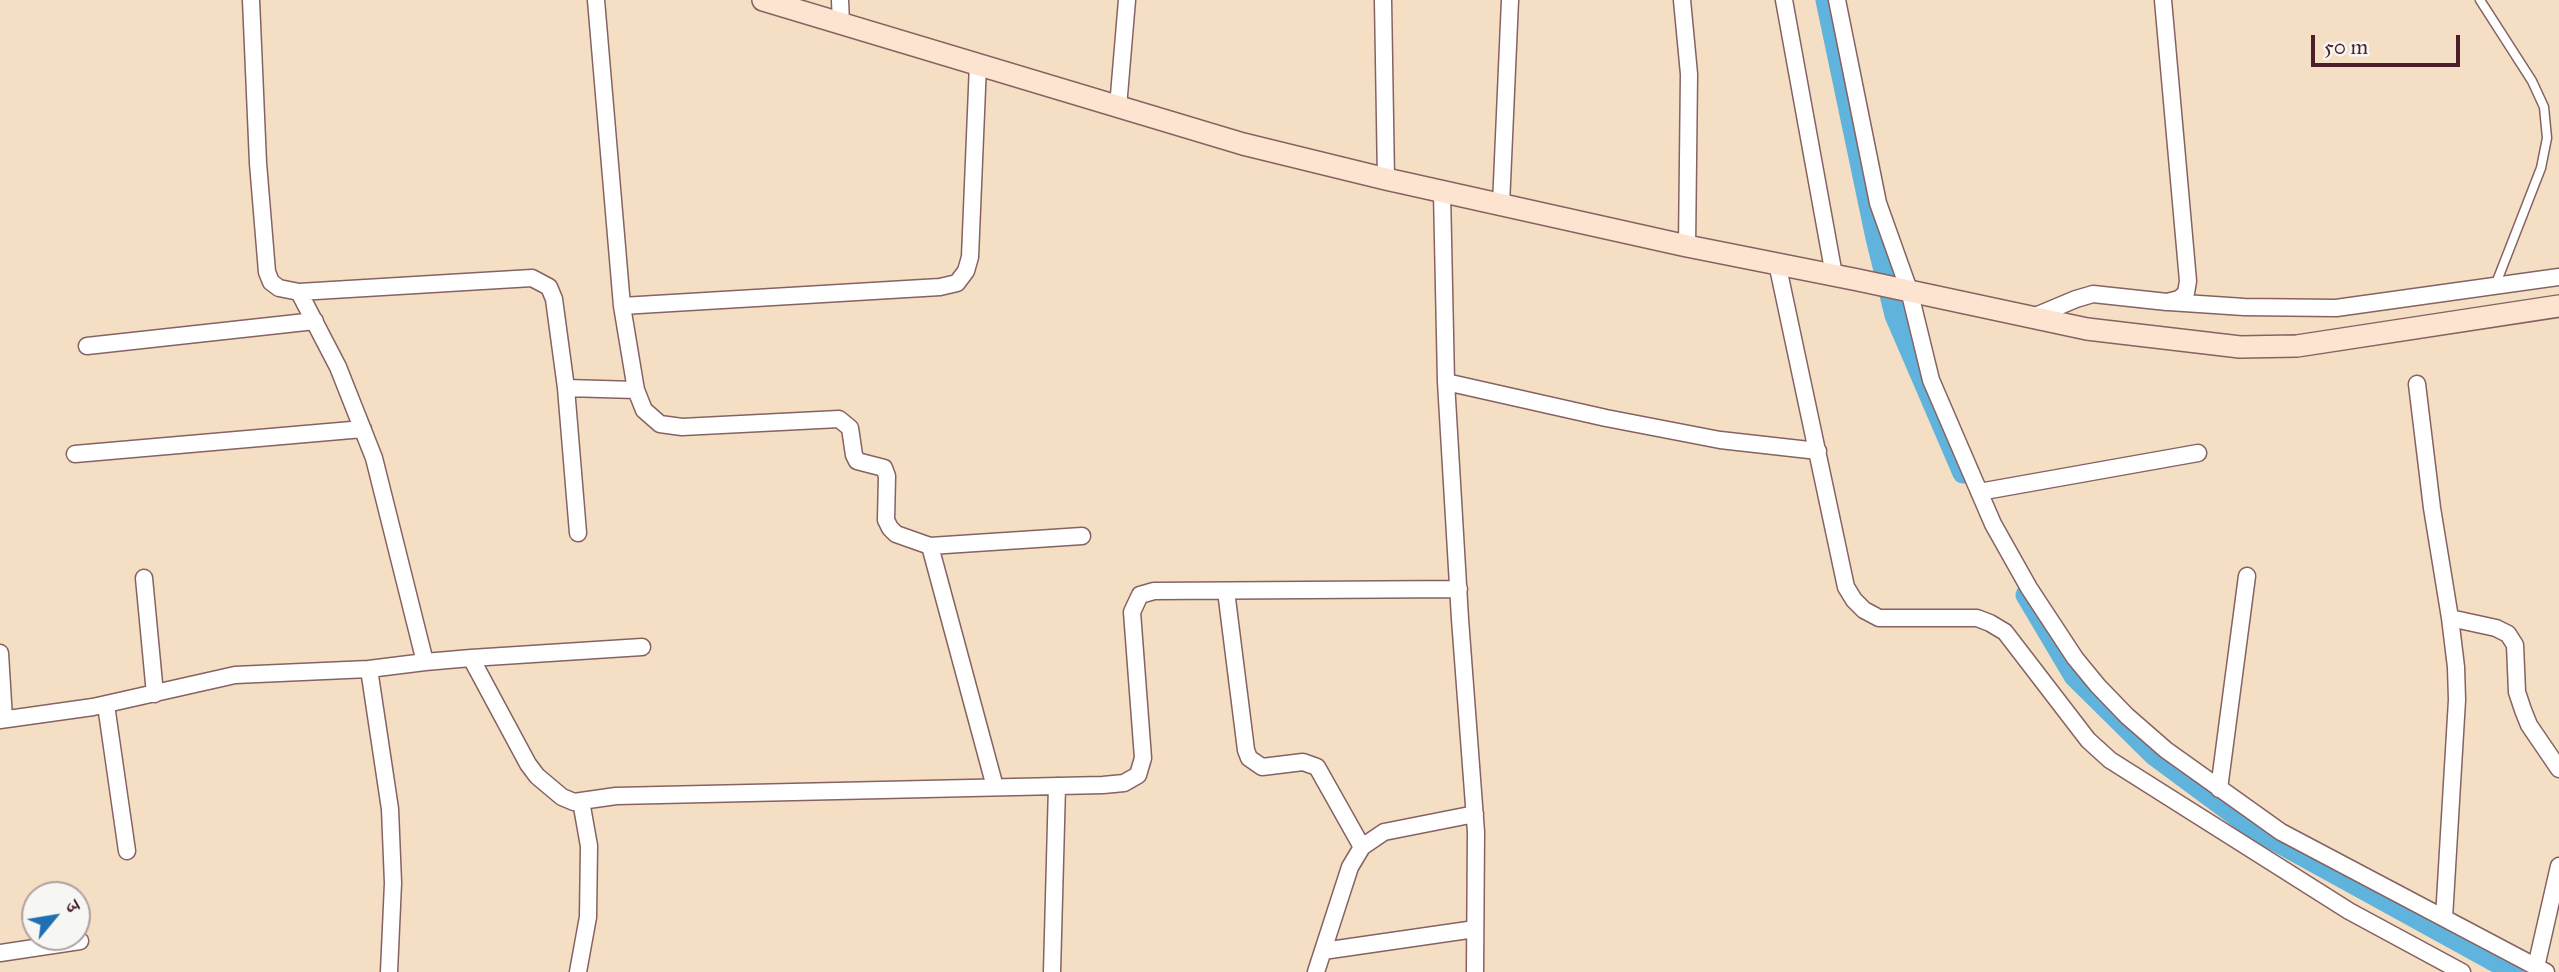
<!DOCTYPE html>
<meta charset="utf-8">
<style>
body{margin:0}
#map{position:relative;width:2559px;height:972px;overflow:hidden;background:#f4dec4;font-family:"IM FELL Great Primer","Noto Serif Devanagari",serif}
canvas{display:block}
.north{position:absolute;left:21px;top:881px;width:70px;height:70px;box-sizing:border-box;background:#f6f6f2;border:2px solid #b1a0a2;border-radius:50%;rotate:60deg;font-size:19px;font-weight:700;line-height:28px;text-align:center;color:#4a1f2b}
.north::after{content:'';display:block;margin:auto;width:24px;height:32px;background:#1f6fb2;clip-path:polygon(50% 0,100% 100%,50% 72%,0 100%)}
.scale{position:absolute;left:2311px;top:35px;width:149px;height:32px;box-sizing:border-box;border:4px solid #4a1f2b;border-top:0;padding-left:9px;font-size:21px;line-height:24px;white-space:nowrap;color:#4a1f2b;-webkit-text-stroke:5px #f6f6f2;paint-order:stroke}
</style>
<div id="map">
<canvas width="2559" height="972"></canvas>
<div class="north">उ</div>
<div class="scale">50 m</div>
</div>
<script>
const ctx = document.querySelector('canvas').getContext('2d');
ctx.lineJoin = 'round';
const shape = rows => new Path2D(rows.map(r => 'M' + r).join(''));
function stroke(path, color, width, dash) { ctx.strokeStyle = color; ctx.lineWidth = width; ctx.lineCap = dash ? 'butt' : 'round'; ctx.setLineDash(dash || []); ctx.stroke(path); }
stroke(shape([
 [1826,0,1876,238,1895,315,1963,473],
 [2026,595,2074,676,2154,755,2254,829,2514,972]
]), '#60b3dc', 21);
const service = shape([
 [2480,0,2532,81,2544,107,2547,138,2541,168,2495,286]
]);
const minor = shape([
 [596,0,622,306,636,390,644,410,660,424,682,427,839,419,850,428,854,455,857,461,884,468,887,476,886,520,890,528,896,534,930,546],
 [840,0,841,24],
 [1383,0,1386,179],
 [1682,0,1689,74,1687,246],
 [1784,0,1834,275],
 [1837,0,1878,203,1909,290,1931,380,1993,524,2029,588,2075,658,2098,686,2127,716,2166,750,2281,832,2546,972],
 [1118,107,1127,0],
 [1442,192,1446,382,1460,619,1476,832,1475,972],
 [1501,205,1510,0],
 [1777,263,1846,587,1854,600,1864,610,1879,618,1977,618,1990,623,2005,632,2088,740,2110,760,2349,911,2462,972],
 [299,292,532,278,549,287,554,299,566,388,636,390],
 [2169,302,2244,307,2336,308,2559,277],
 [622,306,940,287,957,283,966,271,970,257,978,64],
 [2033,317,2076,299,2093,294,2167,302,2179,299,2186,293,2188,281,2163,0],
 [87,346,315,321],
 [1446,382,1606,418,1720,440,1818,451],
 [2417,384,2432,508,2450,618,2456,667,2457,700,2444,918],
 [566,388,578,533],
 [75,454,363,429],
 [1979,492,2198,453],
 [144,578,155,694],
 [1226,591,1246,750,1249,758,1262,767,1303,762,1317,767,1362,847],
 [2450,618,2496,628,2508,634,2515,645,2517,692,2523,710,2529,725,2559,769],
 [0,653,4,719],
 [471,658,642,647],
 [425,662,471,658,528,764,537,776,562,797,574,802,616,796,1103,785,1124,783,1138,775,1143,758,1132,612,1140,595,1154,591,1459,589],
 [369,669,390,809,393,883,389,972],
 [106,705,127,851],
 [0,720,93,707,235,675,369,669,425,662,374,458,338,367,299,292,279,288,271,282,267,272,258,163,251,0],
 [995,787,930,546,1082,536],
 [2219,789,2247,576],
 [1323,951,1475,929],
 [0,953,80,941],
 [2536,967,2559,866],
 [578,972,588,917,589,846,581,801],
 [1052,972,1057,786],
 [1316,972,1350,867,1362,847,1384,832,1475,814]
]);
const secondary = shape([
 [763,0,1243,144,1386,179,1687,246,1858,280,2087,329,2240,347,2297,346,2559,306]
]);
stroke(service, '#866261', 11);
stroke(minor, '#866261', 19);
stroke(secondary, '#866261', 24);
stroke(service, '#fff', 8);
stroke(minor, '#fff', 16);
stroke(secondary, '#fde4d1', 21);
</script>
